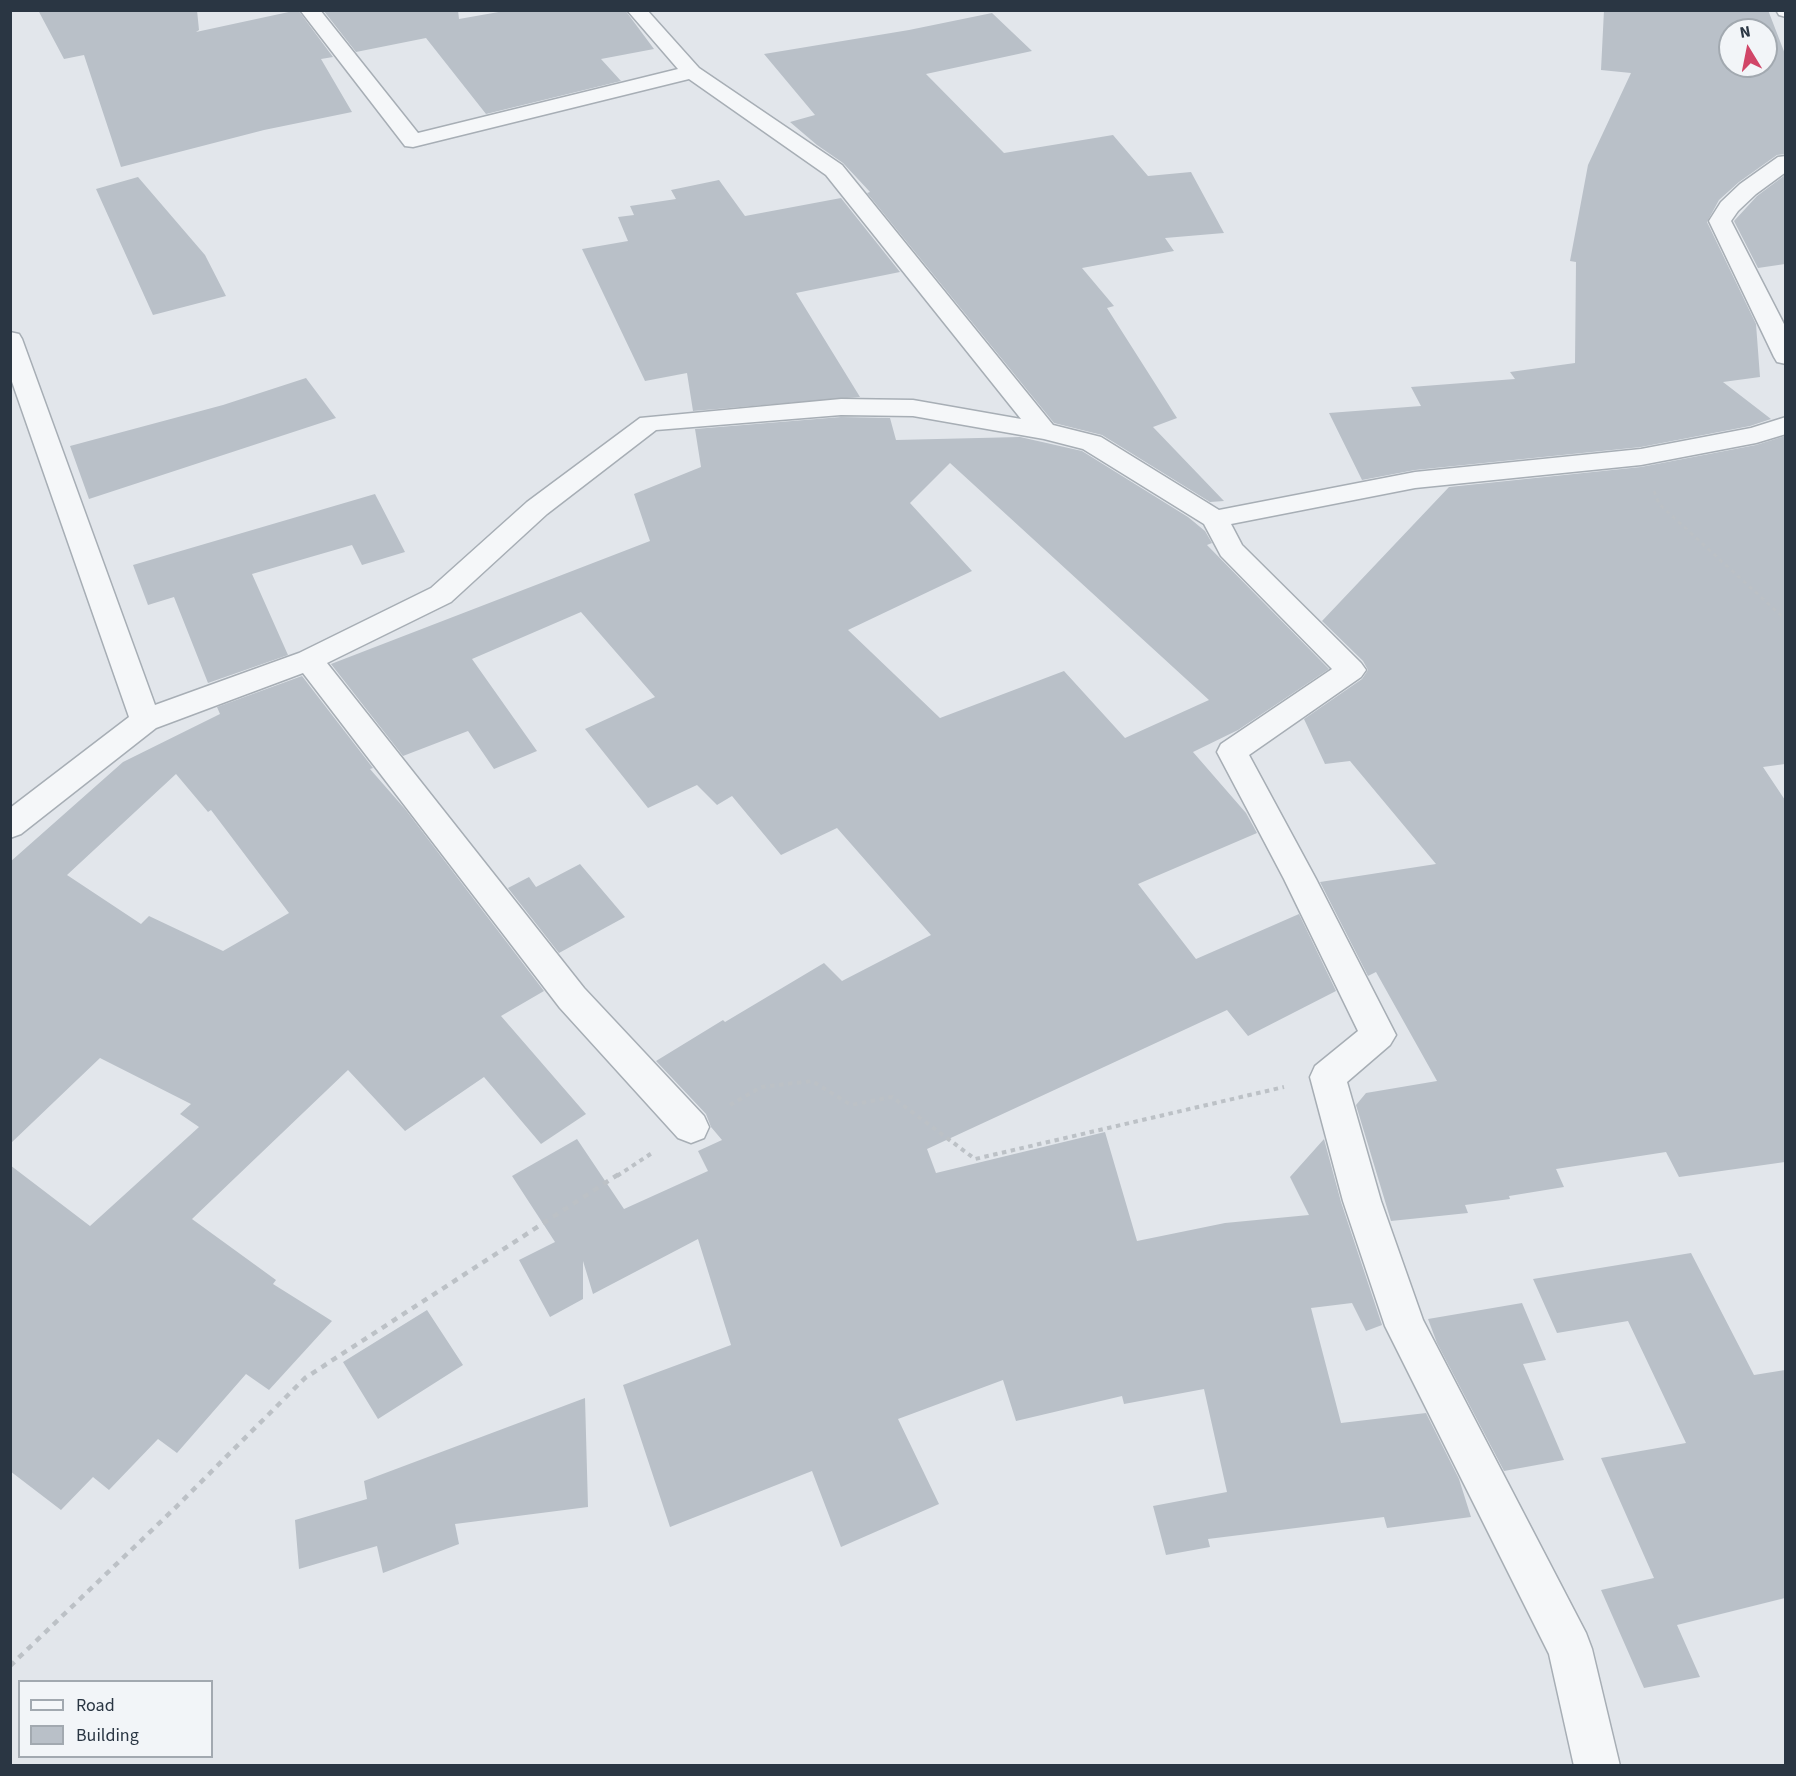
<!DOCTYPE html>
<style>
body{margin:0}
#map{position:relative;width:1796px;height:1776px;overflow:hidden;background:#e2e6eb;font-family:"Source Sans 3",sans-serif}
canvas{display:block}
.frame{position:absolute;inset:0;border:12px solid #2a3643;pointer-events:none}
.legend{position:absolute;left:18px;top:1680px;width:195px;height:78px;box-sizing:border-box;background:#f2f5f8;border:2px solid #a2a9b0;margin:0;padding:8px 10px;list-style:none;font-size:18px;color:#2a3643}
.legend li{display:flex;align-items:center;gap:12px;height:30px}
.legend b{width:30px;border:2px solid #a2a9b0}
.north{position:absolute;left:1718px;top:18px;width:60px;height:60px;box-sizing:border-box;background:#f2f5f8;border:2px solid #a2a9b0;border-radius:50%;rotate:350deg;font-size:16px;font-weight:700;line-height:24px;text-align:center;color:#2a3643}
.north::after{content:'';display:block;margin:auto;width:21px;height:27px;background:#d14668;clip-path:polygon(50% 0,100% 100%,50% 72%,0 100%)}
</style>
<div id="map">
<canvas width="1796" height="1776"></canvas>
<div class="frame"></div>
<ul class="legend">
<li><b style="height:8px;background:#f5f7f9"></b>Road</li>
<li><b style="height:16px;background:#b9c0c8"></b>Building</li>
</ul>
<div class="north">N</div>
</div>
<script>
const ctx = document.querySelector('canvas').getContext('2d');
ctx.lineJoin = 'round';
function fillPath(path, color) { ctx.fillStyle = color; ctx.fill(path, 'evenodd'); }
const shape = rows => new Path2D(rows.map(r => 'M' + r).join(''));
function stroke(path, color, width, dash) { ctx.strokeStyle = color; ctx.lineWidth = width; ctx.lineCap = dash ? 'butt' : 'round'; ctx.setLineDash(dash || []); ctx.stroke(path); }
fillPath(shape([
 [38,10,197,10,199,30,196,32,298,10,333,57,321,59,352,112,264,130,121,167,84,55,64,59],
 [323,10,458,10,459,19,510,10,625,10,654,49,601,59,621,81,486,114,426,38,356,52],
 [1604,10,1768,10,1785,54,1785,154,1777,155,1739,182,1719,200,1707,222,1756,324,1760,377,1723,382,1771,419,1750,426,1641,447,1415,470,1362,480,1329,413,1421,406,1411,387,1515,379,1510,372,1575,363,1576,262,1570,261,1588,165,1631,73,1601,70],
 [1730,30,1766,30,1766,66,1730,66],
 [992,13,1032,51,926,74,1004,153,1113,135,1148,176,1191,172,1224,233,1165,238,1174,251,1082,268,1114,306,1107,308,1177,418,1153,427,1224,501,1210,502,1102,435,1054,423,867,193,870,192,843,163,817,145,790,122,815,115,764,54,909,30],
 [1785,175,1785,264,1758,268,1734,221,1757,196],
 [138,177,205,255,226,296,153,315,96,189],
 [719,180,745,216,841,198,900,272,796,293,860,397,693,411,687,373,645,381,582,249,628,241,618,217,634,215,630,206,676,199,671,190],
 [306,378,336,418,89,499,70,446,223,405],
 [841,417,890,418,896,440,1020,437,1082,451,1188,517,1205,531,1212,543,1207,545,1329,669,1238,730,1193,752,1246,813,1257,833,1138,884,1196,959,1299,914,1336,991,1248,1036,1227,1010,927,1149,936,1173,1105,1132,1137,1241,1225,1223,1309,1215,1290,1177,1324,1139,1341,1202,1382,1325,1366,1331,1352,1303,1311,1308,1341,1423,1426,1413,1459,1479,1471,1517,1387,1528,1384,1517,1208,1539,1210,1547,1166,1555,1153,1506,1227,1492,1204,1389,1124,1404,1122,1396,1016,1421,1003,1380,898,1419,939,1504,841,1547,812,1471,670,1527,623,1385,731,1345,698,1239,593,1294,583,1261,583,1299,550,1317,519,1260,555,1242,512,1176,577,1139,624,1209,708,1171,698,1151,722,1140,711,1127,706,1114,656,1061,723,1020,725,1022,824,963,842,981,931,935,837,828,781,855,732,796,717,805,697,785,648,808,585,729,655,697,581,612,472,659,537,751,494,769,468,731,403,756,331,664,650,541,634,494,701,467,695,429],
 [950,463,1209,700,1125,738,1064,671,940,718,848,630,972,571,910,503],
 [1785,436,1785,764,1763,767,1785,800,1785,1162,1679,1177,1666,1152,1556,1169,1564,1187,1509,1196,1510,1199,1465,1205,1468,1213,1391,1221,1356,1105,1366,1093,1437,1081,1376,972,1368,976,1320,882,1436,864,1350,761,1325,764,1304,719,1362,679,1368,670,1363,661,1322,621,1449,487,1641,467,1756,445],
 [375,494,405,552,362,565,352,545,252,574,288,655,208,683,174,597,148,605,133,565],
 [302,676,373,768,370,769,405,809,544,991,501,1016,586,1114,541,1144,484,1077,405,1131,348,1070,192,1219,276,1280,273,1284,332,1321,269,1390,246,1374,177,1453,158,1439,109,1490,93,1477,61,1510,10,1471,10,1165,90,1226,199,1127,180,1114,191,1104,100,1058,10,1144,10,862,123,762,220,714,217,707],
 [176,774,208,812,211,810,289,913,223,951,149,916,141,924,67,875],
 [580,864,625,917,559,953,508,888,529,877,536,887],
 [1691,1253,1754,1375,1785,1370,1785,1598,1677,1625,1700,1677,1644,1688,1601,1590,1654,1578,1601,1458,1686,1443,1628,1321,1557,1333,1533,1279],
 [1522,1303,1546,1360,1523,1364,1564,1460,1504,1471,1437,1343,1428,1319],
 [427,1310,463,1365,378,1419,343,1362],
 [585,1398,588,1507,455,1524,459,1544,383,1573,377,1546,299,1569,295,1520,367,1499,364,1481]
]), '#b9c0c8');
const minor = shape([
 [300,10,320,10,418,133,678,69,627,10,647,10,699,68,842,165,1053,425,1101,437,1219,510,1415,472,1641,449,1751,428,1786,417,1786,434,1756,443,1641,465,1415,488,1231,524,1242,545,1361,663,1366,670,1361,677,1249,755,1316,879,1396,1035,1390,1045,1347,1082,1381,1201,1423,1320,1586,1633,1592,1649,1620,1766,1574,1766,1549,1654,1385,1326,1343,1201,1310,1077,1315,1066,1358,1031,1284,879,1217,752,1221,744,1332,669,1221,556,1204,524,1083,449,1044,439,913,416,841,415,656,430,547,514,451,602,327,663,584,988,704,1116,709,1127,704,1138,691,1143,678,1138,560,1008,303,673,156,728,21,834,10,838,10,808,129,717,10,376,10,332,19,334,22,339,155,705,299,653,431,588,527,502,640,418,841,399,913,400,1021,419,826,175,689,79,413,147,405,146,300,10],
 [1776,10,1786,10,1786,17,1779,15,1776,10],
 [1786,156,1786,172,1756,194,1738,211,1731,221,1786,328,1786,364,1777,362,1774,357,1709,221,1721,202,1740,184,1778,157,1786,156]
]);
stroke(minor, '#a7aeb5', 3);
stroke(shape([
 [1654,491,1659,504,1786,620]
]), '#bcc1c6', 3, [4, 4]);
stroke(shape([
 [730,1105,761,1087,812,1081,851,1105,892,1097,975,1159,1284,1087],
 [617,1176,652,1153]
]), '#bcc1c6', 4, [4.5, 4.5]);
stroke(shape([
 [10,1666,175,1508,305,1378,619,1174]
]), '#bcc1c6', 4.5, [6, 6]);
fillPath(minor, '#f5f7f9');
</script>
